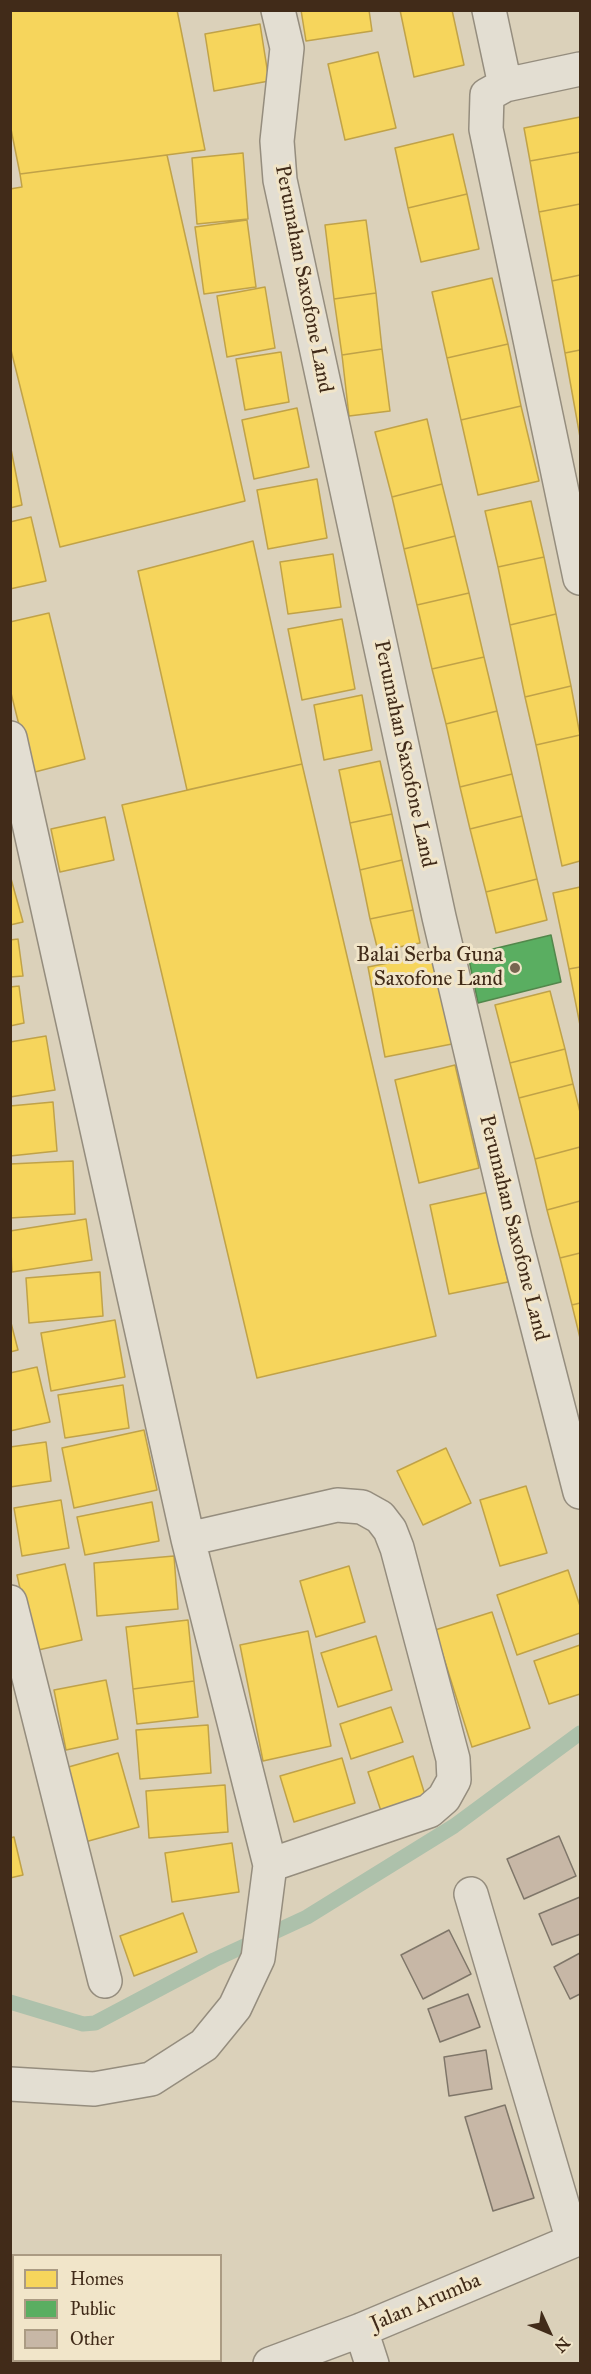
<!DOCTYPE html>
<style>
body{margin:0}
#map{position:relative;width:591px;height:2374px;overflow:hidden;background:#dbd1ba;font-family:"IM FELL Great Primer",serif}
canvas{display:block}
.frame{position:absolute;inset:0;border:12px solid #412b19;pointer-events:none}
.legend{position:absolute;left:12px;top:2254px;width:210px;height:108px;box-sizing:border-box;background:#f1e5c9;border:2px solid #ab9b83;margin:0;padding:8px 10px;list-style:none;font-size:18px;color:#412b19}
.legend li{display:flex;align-items:center;gap:12px;height:30px}
.legend b{width:30px;border:2px solid #ab9b83}
.north{position:absolute;left:519px;top:2302px;width:60px;height:60px;-webkit-text-stroke:4px #f1e5c9;paint-order:stroke;rotate:134deg;font-size:16px;font-weight:700;line-height:24px;text-align:center;color:#412b19}
.north::after{content:'';display:block;margin:auto;width:21px;height:27px;background:#412b19;clip-path:polygon(50% 0,100% 100%,50% 72%,0 100%)}
</style>
<div id="map">
<canvas width="591" height="2374"></canvas>
<div class="frame"></div>
<ul class="legend">
<li><b style="height:16px;background:#f6d55c"></b>Homes</li>
<li><b style="height:16px;background:#5aae61"></b>Public</li>
<li><b style="height:16px;background:#c7b7a6"></b>Other</li>
</ul>
<div class="north">N</div>
</div>
<script>
const ctx = document.querySelector('canvas').getContext('2d');
ctx.lineJoin = 'round';
function fillPath(path, color) { ctx.fillStyle = color; ctx.fill(path, 'evenodd'); }
const shape = rows => new Path2D(rows.map(r => 'M' + r).join(''));
function stroke(path, color, width, dash) { ctx.strokeStyle = color; ctx.lineWidth = width; ctx.lineCap = dash ? 'butt' : 'round'; ctx.setLineDash(dash || []); ctx.stroke(path); }
function write(font, color, halo, rows, align = 'center') {
  ctx.font = font + ' "IM FELL Great Primer",serif'; ctx.lineWidth = 6; ctx.setLineDash([]); ctx.textBaseline = 'middle'; ctx.strokeStyle = halo; ctx.fillStyle = color; for (const [text, x, y, turn = 0] of rows) {
    ctx.save(); ctx.translate(x, y); ctx.rotate((+turn || 0) * Math.PI / 180); ctx.textAlign = isNaN(turn) ? turn : align; if (halo) ctx.strokeText(text, 0, 0); ctx.fillText(text, 0, 0); ctx.restore();
  }
}
const homes = shape([
 [10,10,177,10,205,150,20,174,10,124,10,10],
 [301,10,369,10,372,31,306,41,301,10],
 [400,10,452,10,464,65,414,77,400,10],
 [260,24,269,81,214,91,205,34,260,24],
 [378,52,396,128,345,140,328,64,378,52],
 [580,117,580,152,530,161,524,128,580,117],
 [453,134,467,194,408,208,395,148,453,134],
 [580,152,580,204,539,212,530,161,580,152],
 [243,153,248,219,197,224,192,158,243,153],
 [167,155,245,501,60,547,10,346,10,189,22,187,20,174,167,155],
 [467,194,479,249,421,262,408,208,467,194],
 [580,204,580,275,552,281,539,212,580,204],
 [247,220,256,287,204,294,195,227,247,220],
 [366,220,376,293,334,299,325,225,366,220],
 [580,275,580,350,565,353,552,281,580,275],
 [492,278,508,344,447,358,432,292,492,278],
 [265,287,275,348,227,357,217,296,265,287],
 [376,293,382,349,342,355,334,299,376,293],
 [508,344,521,406,461,420,447,358,508,344],
 [382,349,390,411,349,416,342,355,382,349],
 [580,350,580,437,565,353,580,350],
 [281,352,289,402,245,410,236,359,281,352],
 [521,406,539,481,478,495,461,420,521,406],
 [297,408,309,467,254,479,242,420,297,408],
 [427,419,442,484,392,497,375,432,427,419],
 [11,449,22,505,10,508,10,449,11,449],
 [317,479,327,538,268,549,257,490,317,479],
 [442,484,455,536,404,549,392,497,442,484],
 [531,501,544,557,498,567,485,511,531,501],
 [31,517,46,581,10,589,10,522,31,517],
 [455,536,469,593,417,605,404,549,455,536],
 [253,541,302,764,187,790,138,571,253,541],
 [333,554,341,607,288,614,280,562,333,554],
 [544,557,556,614,510,625,498,567,544,557],
 [469,593,484,657,432,669,417,605,469,593],
 [49,613,85,759,31,773,10,689,10,622,49,613],
 [556,614,571,686,525,697,510,625,556,614],
 [342,619,355,689,302,700,288,629,342,619],
 [484,657,497,711,446,724,432,669,484,657],
 [571,686,580,735,536,745,525,697,571,686],
 [362,695,372,750,324,760,314,705,362,695],
 [497,711,512,774,460,787,446,724,497,711],
 [580,735,580,861,562,866,536,745,580,735],
 [380,761,392,814,350,823,339,770,380,761],
 [302,764,436,1336,257,1378,122,805,302,764],
 [512,774,522,816,470,829,460,787,512,774],
 [392,814,402,860,360,870,350,823,392,814],
 [522,816,537,879,486,892,470,829,522,816],
 [105,817,114,860,60,872,51,829,105,817],
 [402,860,413,910,370,919,360,870,402,860],
 [10,875,23,922,10,925,10,875],
 [537,879,547,920,496,933,486,892,537,879],
 [580,887,580,967,569,969,553,893,580,887],
 [413,910,420,943,378,951,370,919,413,910],
 [18,939,23,976,10,977,10,940,18,939],
 [435,954,452,1044,385,1057,368,967,435,954],
 [580,967,580,1025,569,969,580,967],
 [19,986,24,1023,10,1026,10,987,19,986],
 [550,991,565,1049,510,1063,495,1005,550,991],
 [46,1036,55,1090,10,1097,10,1042,46,1036],
 [565,1049,573,1084,519,1098,510,1063,565,1049],
 [455,1065,479,1168,419,1183,395,1080,455,1065],
 [573,1084,580,1112,580,1147,535,1159,519,1098,573,1084],
 [53,1102,57,1151,10,1156,10,1106,53,1102],
 [580,1147,580,1201,547,1210,535,1159,580,1147],
 [73,1161,75,1214,10,1218,10,1164,73,1161],
 [489,1192,508,1282,449,1294,430,1205,489,1192],
 [580,1201,580,1253,560,1258,547,1210,580,1201],
 [86,1219,92,1260,12,1272,10,1231,86,1219],
 [580,1253,580,1303,572,1305,560,1258,580,1253],
 [100,1272,103,1316,29,1323,26,1278,100,1272],
 [580,1303,580,1338,572,1305,580,1303],
 [10,1319,18,1350,10,1352,10,1319],
 [115,1320,125,1377,51,1391,41,1333,115,1320],
 [37,1367,50,1422,10,1431,10,1373,37,1367],
 [123,1385,129,1428,65,1438,58,1395,123,1385],
 [144,1430,157,1490,74,1508,62,1448,144,1430],
 [46,1442,51,1481,10,1487,10,1447,46,1442],
 [446,1448,471,1503,423,1525,397,1471,446,1448],
 [526,1486,547,1553,500,1566,480,1500,526,1486],
 [61,1500,69,1548,22,1556,14,1508,61,1500],
 [152,1502,159,1541,85,1555,77,1517,152,1502],
 [174,1556,178,1609,97,1616,94,1563,174,1556],
 [65,1564,82,1640,34,1651,17,1575,65,1564],
 [349,1566,365,1622,316,1637,300,1581,349,1566],
 [568,1570,580,1606,580,1633,517,1655,497,1595,568,1570],
 [492,1612,530,1728,472,1747,435,1630,492,1612],
 [188,1620,194,1681,133,1689,126,1627,188,1620],
 [308,1631,331,1746,263,1761,240,1645,308,1631],
 [376,1636,392,1690,338,1707,321,1653,376,1636],
 [580,1645,580,1694,549,1704,534,1661,580,1645],
 [106,1680,118,1739,66,1750,54,1690,106,1680],
 [194,1681,198,1717,137,1724,133,1689,194,1681],
 [391,1707,403,1742,351,1759,340,1724,391,1707],
 [208,1725,211,1773,140,1779,136,1730,208,1725],
 [118,1753,139,1827,85,1842,65,1768,118,1753],
 [413,1756,425,1795,381,1811,368,1772,413,1756],
 [342,1758,355,1803,294,1822,280,1776,342,1758],
 [225,1785,228,1832,149,1838,146,1791,225,1785],
 [14,1837,23,1875,10,1878,10,1838,14,1837],
 [232,1843,239,1892,172,1902,165,1853,232,1843],
 [183,1913,197,1952,134,1976,120,1936,183,1913]
]);
fillPath(homes, '#f6d55c');
stroke(homes, '#c0a248', 1.5);
const public = shape([
 [551,935,561,982,478,1003,468,955,551,935]
]);
fillPath(public, '#5aae61');
stroke(public, '#52874b', 1.5);
stroke(shape([
 [10,2002,83,2024,95,2023,214,1960,307,1917,454,1826,580,1733]
]), '#adc1ab', 15);
const building = shape([
 [559,1836,576,1876,524,1899,507,1859,559,1836],
 [580,1897,580,1934,552,1945,539,1914,580,1897],
 [449,1930,471,1974,423,1999,401,1955,449,1930],
 [580,1953,580,1994,570,1999,554,1967,580,1953],
 [468,1994,480,2027,440,2042,428,2009,468,1994],
 [486,2050,492,2089,449,2096,444,2057,486,2050],
 [505,2105,534,2198,493,2211,465,2117,505,2105]
]);
fillPath(building, '#c7b7a6');
stroke(building, '#7f7669', 1.5);
const street = shape([
 [278,10,287,48,277,141,280,180,439,917,515,1239,580,1492],
 [489,10,505,85],
 [580,69,505,85,487,95,486,129,580,578],
 [10,738,188,1539,270,1865,258,1958,235,2007,204,2045,151,2079,94,2089,10,2084],
 [188,1539,337,1505,362,1507,380,1517,390,1530,397,1548,453,1759,454,1780,444,1798,429,1811,270,1865],
 [10,1602,105,1981],
 [471,1894,573,2241],
 [361,2330,372,2364],
 [270,2364,361,2330,580,2238]
]);
stroke(street, '#958d7e', 36);
stroke(street, '#e3ded2', 33);
for (const [x, y, r, color] of [
 [515,968,6,"#776551"]
]) { const dot = new Path2D(); dot.arc(x, y, r, 0, 2 * Math.PI); ctx.fillStyle = color; ctx.fill(dot); stroke(dot, '#f1e5c9', 2); }
write('21px', '#412b19', '#f1e5c9', [
 ["Perumahan Saxofone Land",303,279,79],
 ["Perumahan Saxofone Land",404,754,78],
 ["Perumahan Saxofone Land",513,1228,76],
 ["Jalan Arumba",426,2303,-23]
]);
write('21px', '#412b19', '#f1e5c9', [
 ["Balai Serba Guna",503,956],
 ["Saxofone Land",503,980]
], 'right');
</script>
